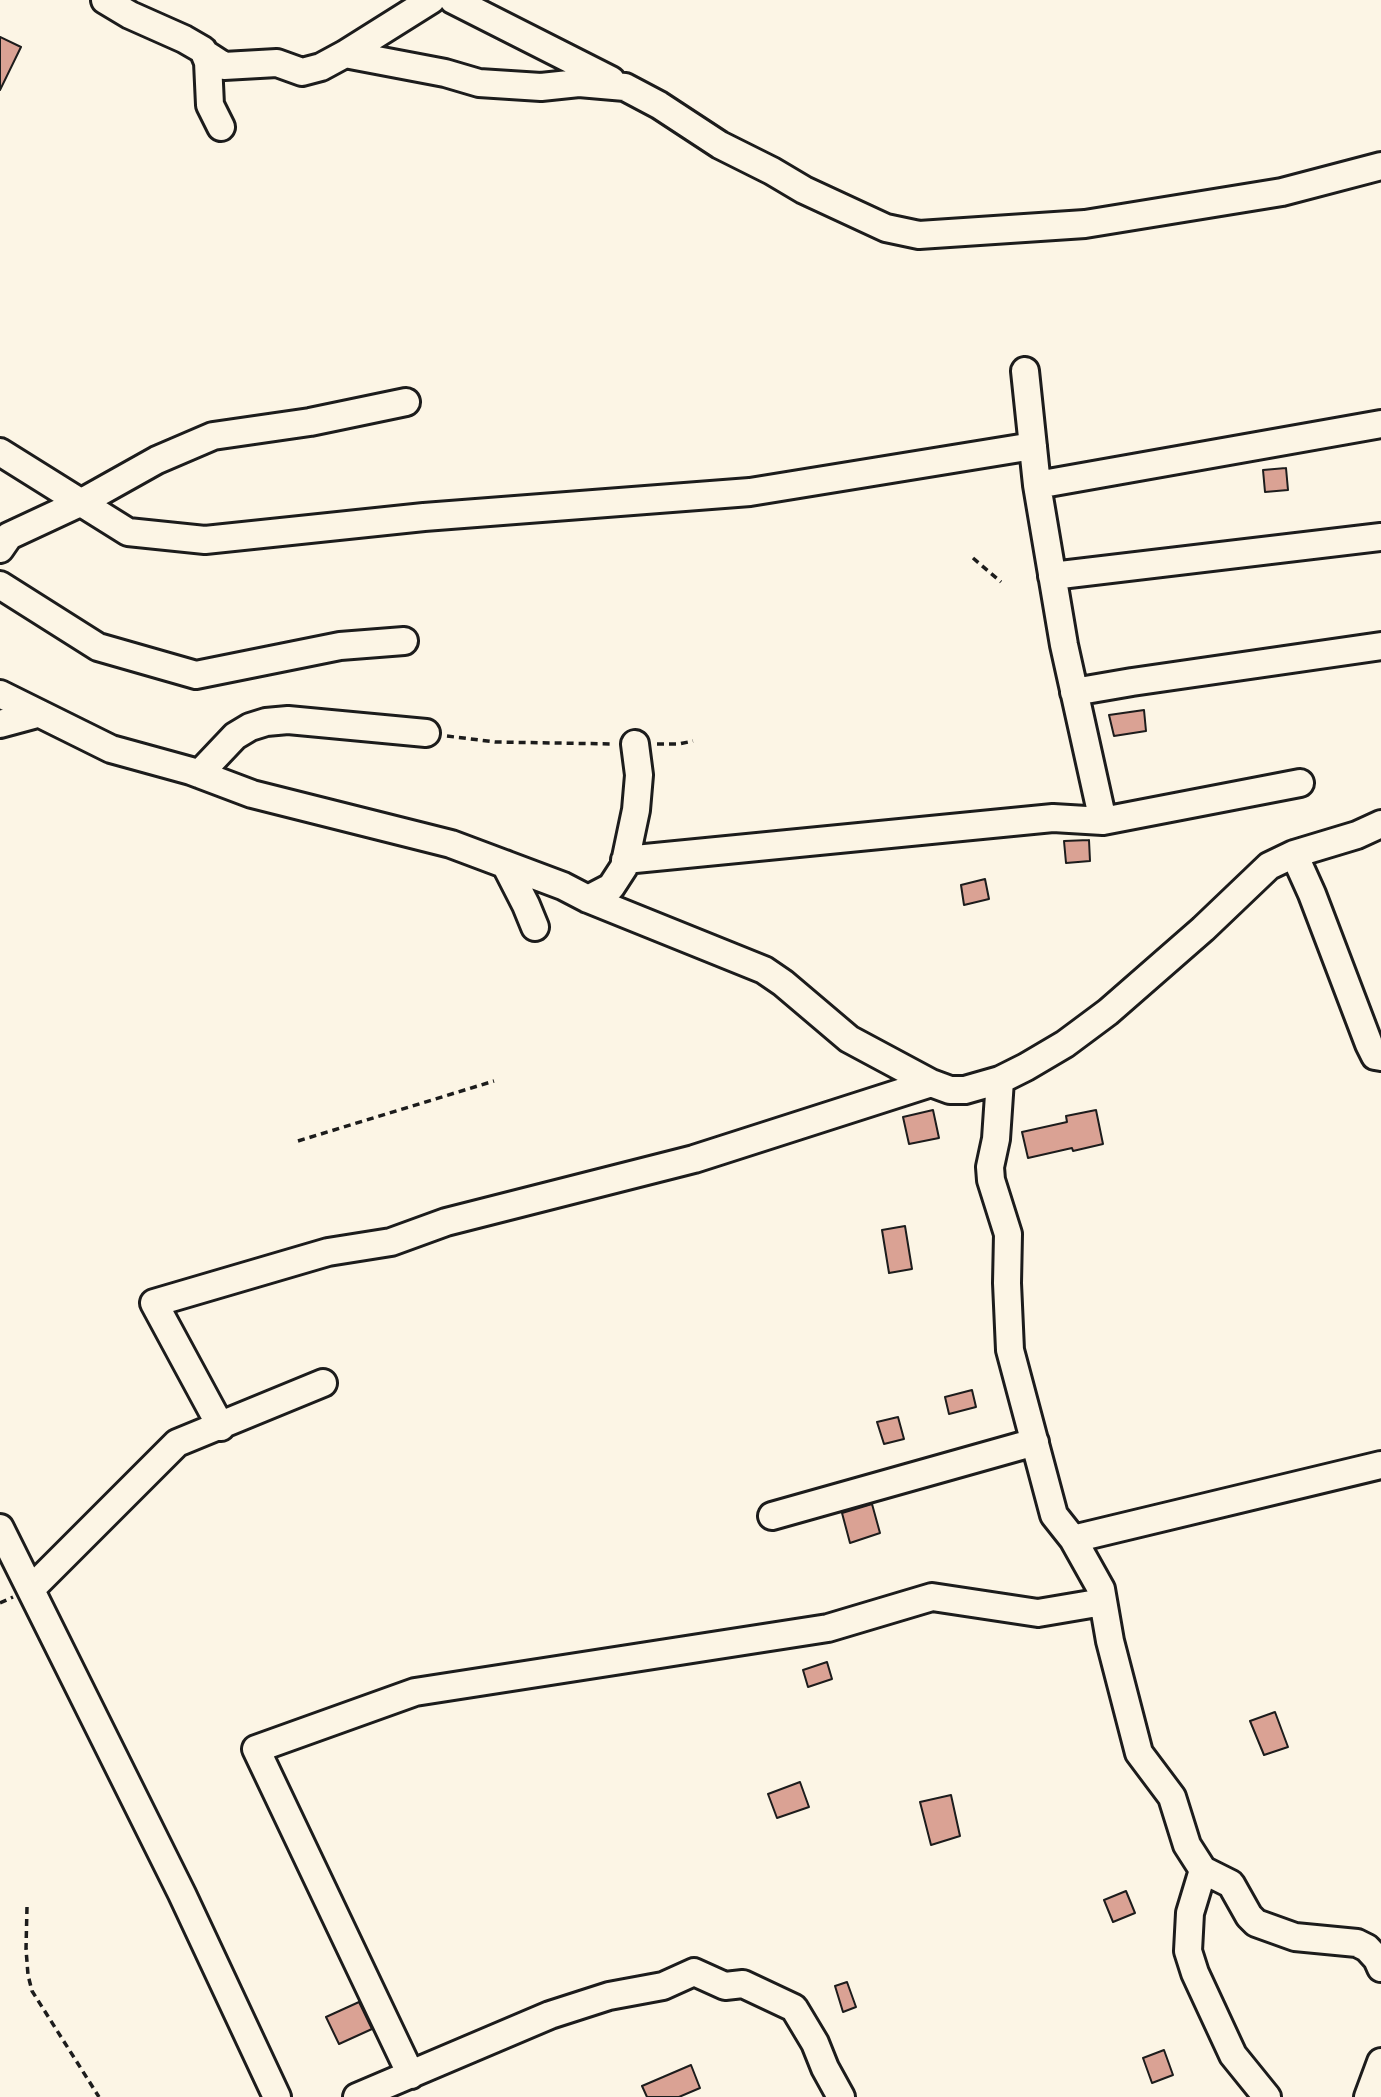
<!DOCTYPE html>
<style>
body{margin:0}
canvas{display:block;background:#fcf5e5}
</style>
<canvas width="1381" height="2097"></canvas>
<script>
const ctx = document.querySelector('canvas').getContext('2d');
ctx.lineJoin = 'round';
function fillPath(path, color) { ctx.fillStyle = color; ctx.fill(path, 'evenodd'); }
const shape = rows => new Path2D(rows.map(r => 'M' + r).join(''));
function stroke(path, color, width, dash) { ctx.strokeStyle = color; ctx.lineWidth = width; ctx.lineCap = dash ? 'butt' : 'round'; ctx.setLineDash(dash || []); ctx.stroke(path); }
const building = shape([
 [0,37,21,47,0,90,0,37],
 [1286,468,1288,490,1265,492,1263,470,1286,468],
 [1144,710,1146,731,1114,736,1109,715,1144,710],
 [1089,840,1090,861,1066,863,1064,841,1089,840],
 [985,879,989,899,964,905,961,885,985,879],
 [933,1110,939,1138,909,1144,903,1117,933,1110],
 [1096,1110,1103,1144,1073,1151,1072,1148,1028,1158,1022,1132,1067,1122,1066,1116,1096,1110],
 [905,1226,912,1269,889,1273,882,1230,905,1226],
 [972,1390,976,1407,949,1414,945,1397,972,1390],
 [898,1417,904,1439,884,1444,877,1422,898,1417],
 [872,1504,880,1533,850,1543,842,1513,872,1504],
 [827,1662,832,1679,808,1687,803,1670,827,1662],
 [1275,1712,1288,1747,1264,1755,1250,1721,1275,1712],
 [800,1782,809,1807,777,1818,768,1794,800,1782],
 [951,1795,960,1836,931,1845,920,1802,951,1795],
 [1126,1891,1135,1913,1113,1922,1104,1900,1126,1891],
 [847,1982,856,2007,843,2012,835,1986,847,1982],
 [359,2002,372,2029,339,2044,326,2017,359,2002],
 [1164,2050,1173,2075,1152,2083,1143,2058,1164,2050],
 [691,2065,700,2088,679,2097,647,2097,642,2086,691,2065]
]);
fillPath(building, '#daa294');
stroke(building, '#1c1c1c', 2);
const minor = shape([
 [105,0,130,15,184,39,203,50,208,62,210,105,221,127],
 [453,0,611,80],
 [345,54,431,0],
 [207,55,224,66,277,63,302,72,321,67,345,54,445,73,479,83,541,87,579,83,625,87,659,105,720,145,772,171,804,190,886,228,919,235,1085,224,1282,192,1381,166],
 [1025,371,1037,485,1064,645,1103,821],
 [0,452,128,532,205,540,424,517,750,492,1033,446],
 [1037,485,1381,424],
 [0,549,9,536,82,502,157,460,213,436,310,422,406,402],
 [1052,576,1381,537],
 [0,585,98,647,196,675,340,646,404,641],
 [1074,692,1132,682,1381,646],
 [0,694,111,749,191,771,252,794,451,844,563,886,588,899,764,970,783,983,849,1039,931,1083,950,1090,965,1090,1000,1080,1026,1067,1065,1044,1108,1012,1203,929,1269,866,1294,854,1357,835,1381,824],
 [0,724,37,714],
 [199,774,235,736,250,727,266,722,288,720,426,733],
 [1294,854,1312,894,1369,1044,1375,1056,1381,1057],
 [625,860,1053,818,1103,821,1300,783],
 [505,864,526,905,535,927],
 [588,899,611,887,624,867,636,810,639,775,635,744],
 [1000,1080,996,1139,990,1167,991,1180,1008,1234,1007,1283,1010,1350,1054,1515,1073,1539,1101,1589,1110,1641,1139,1753,1172,1797,1187,1845,1203,1870,1231,1884,1249,1916,1256,1923,1295,1937,1357,1943,1367,1948,1377,1959,1381,1968],
 [221,1427,154,1303,328,1252,391,1242,446,1222,694,1159,931,1083],
 [772,1516,1035,1442],
 [0,1528,182,1894,277,2097],
 [1073,1539,1381,1465],
 [31,1589,177,1443,323,1383],
 [1203,1870,1190,1913,1188,1951,1195,1973,1233,2055,1267,2097],
 [411,2075,256,1749,415,1692,828,1628,932,1597,1038,1613,1103,1602],
 [357,2097,550,2015,609,1996,663,1986,694,1972,725,1986,743,1984,794,2008,815,2043,825,2068,841,2097],
 [1368,2097,1381,2062]
]);
stroke(minor, '#1c1c1c', 32);
stroke(shape([
 [973,558,1001,582],
 [447,736,495,742,614,744],
 [657,744,679,744,693,741],
 [298,1141,494,1081],
 [0,1603,13,1597],
 [27,1907,26,1949,28,1975,32,1991,99,2097]
]), '#1c1c1c', 3.5, [7, 5]);
stroke(minor, '#fcf5e5', 26);
</script>
